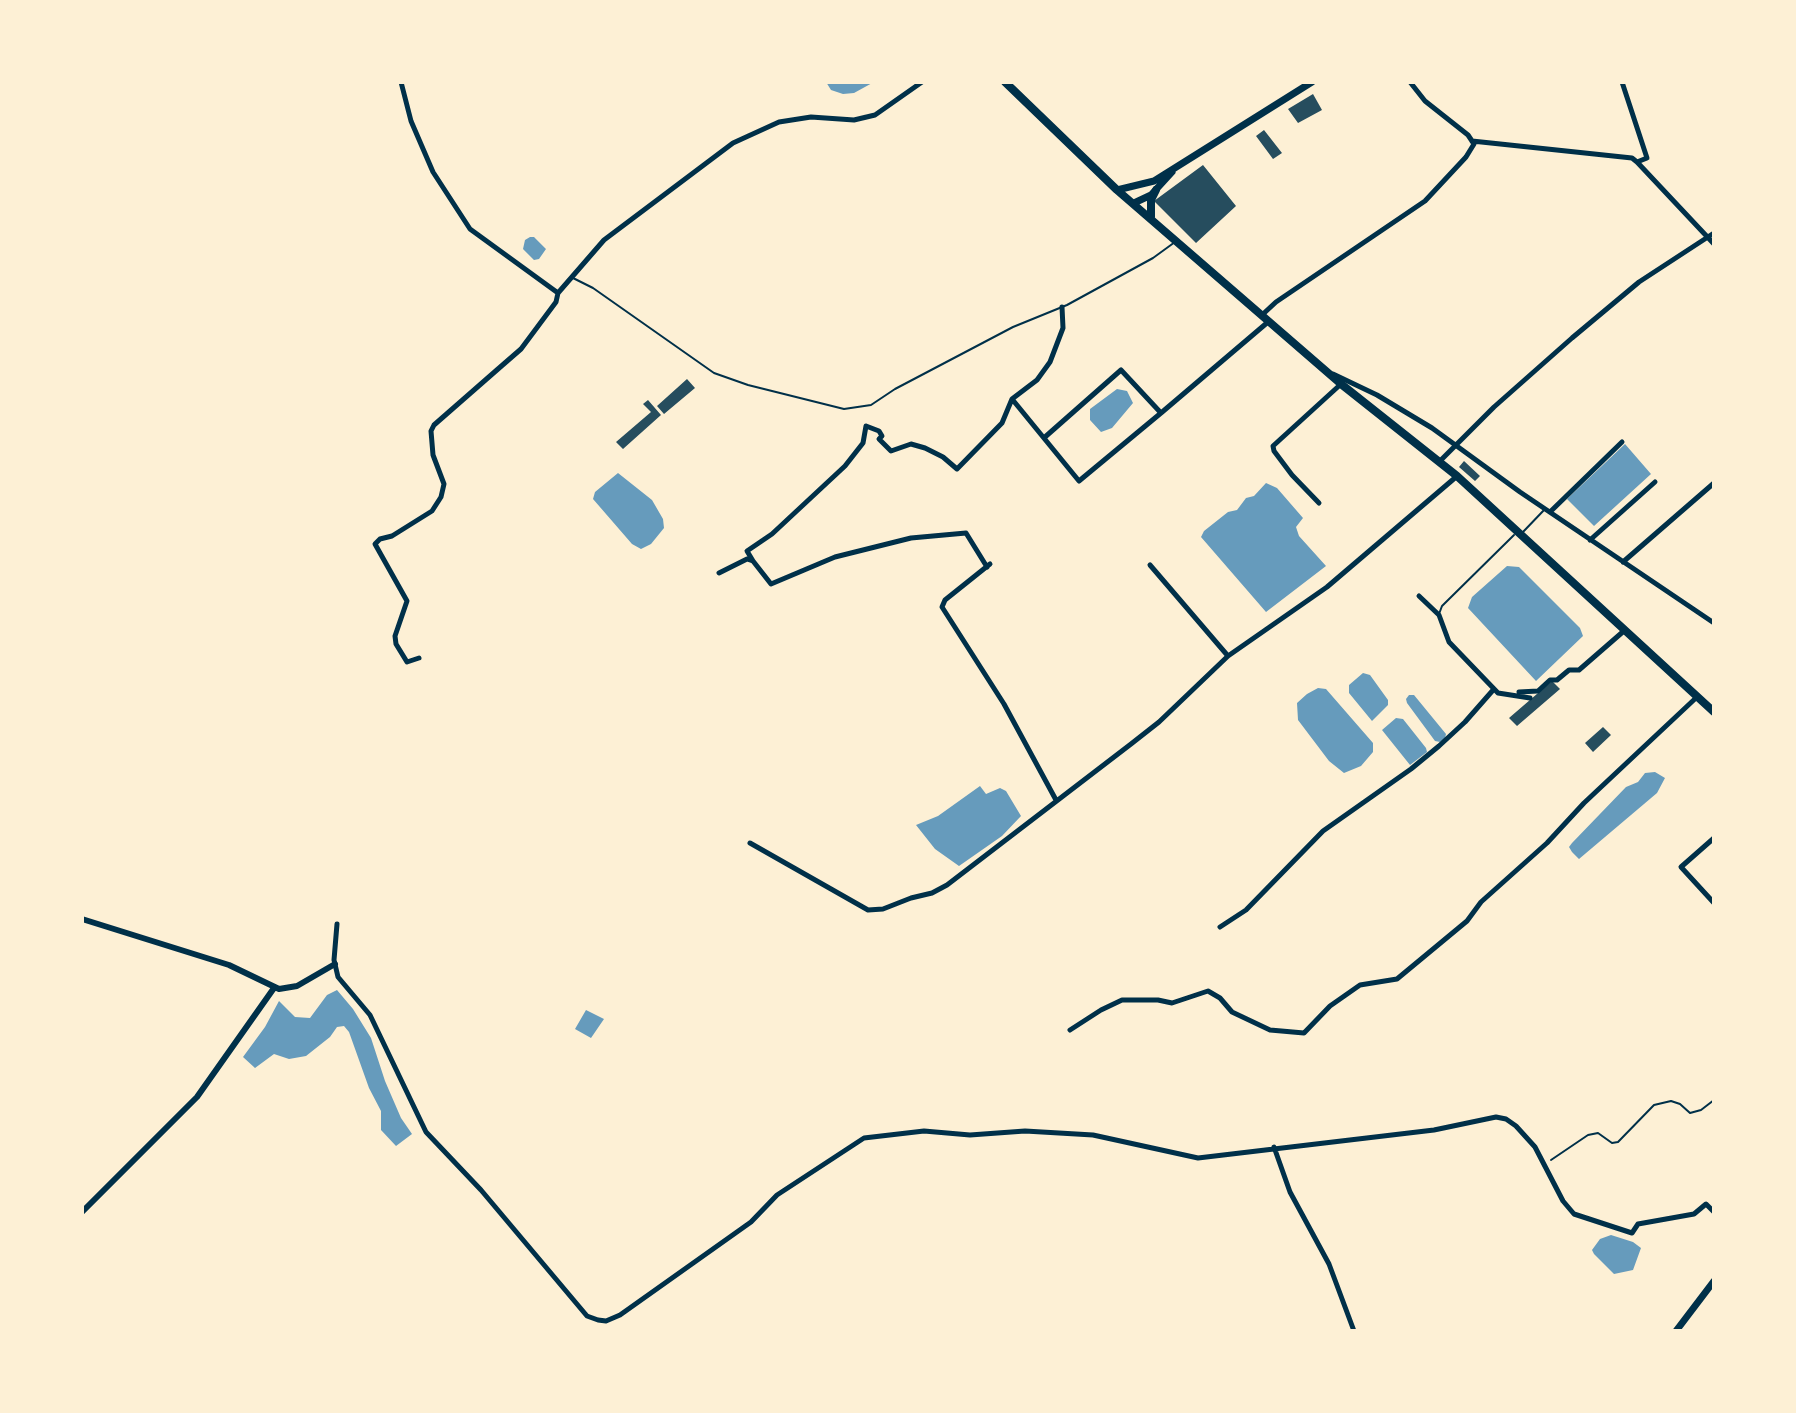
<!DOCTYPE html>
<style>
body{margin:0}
#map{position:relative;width:1796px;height:1413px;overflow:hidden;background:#fdf0d5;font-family:"Noto Sans",sans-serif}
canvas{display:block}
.frame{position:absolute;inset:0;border:84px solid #fdf0d5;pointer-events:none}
</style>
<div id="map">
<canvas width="1796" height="1413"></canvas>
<div class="frame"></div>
</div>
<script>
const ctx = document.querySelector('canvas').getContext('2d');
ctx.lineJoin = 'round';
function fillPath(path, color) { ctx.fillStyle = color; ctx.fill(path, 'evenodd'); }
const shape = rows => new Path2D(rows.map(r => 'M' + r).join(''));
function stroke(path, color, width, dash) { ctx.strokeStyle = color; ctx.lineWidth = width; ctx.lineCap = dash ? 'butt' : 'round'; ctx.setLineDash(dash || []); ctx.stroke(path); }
fillPath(shape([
 [826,82,874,82,854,93,843,94,831,90],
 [530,237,534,237,546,249,539,259,534,260,523,249,525,240],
 [1117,389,1127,391,1133,403,1112,428,1101,432,1090,420,1090,409],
 [1625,444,1651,474,1594,526,1567,499],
 [618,473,652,500,663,519,664,528,651,544,641,549,632,544,593,499,595,492],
 [1266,483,1277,488,1303,518,1296,527,1299,536,1326,566,1266,612,1201,537,1204,531,1228,512,1237,510,1246,498,1254,496],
 [1507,566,1519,567,1580,628,1583,636,1536,681,1468,608,1472,597],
 [1363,673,1370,675,1388,700,1388,705,1372,721,1349,693,1349,685],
 [1318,688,1326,689,1373,743,1373,752,1361,766,1344,773,1329,761,1298,720,1297,703,1307,694],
 [1409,695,1414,695,1446,734,1445,738,1440,742,1435,741,1407,703,1406,699],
 [1396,718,1403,719,1426,748,1427,752,1410,765,1382,730],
 [1655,772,1665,778,1657,793,1579,859,1572,852,1569,847,1572,843,1626,787,1638,782,1645,773],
 [980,786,986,794,1000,788,1006,791,1021,816,1002,836,959,866,935,849,916,825,938,816],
 [337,990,353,1009,371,1038,385,1081,401,1118,412,1134,396,1146,381,1130,381,1111,369,1088,349,1032,344,1026,337,1027,330,1037,306,1056,289,1059,274,1054,255,1068,243,1057,265,1027,279,1001,295,1017,310,1018,327,995],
 [586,1010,604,1019,591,1038,575,1029],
 [1611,1235,1633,1242,1641,1248,1633,1270,1614,1274,1594,1254,1592,1250,1600,1239]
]), '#669bbc');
fillPath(shape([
 [1313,94,1322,110,1298,123,1288,109],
 [1264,130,1282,153,1273,159,1256,136],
 [1203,165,1236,206,1196,243,1154,201],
 [687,379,695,388,664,414,657,406],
 [648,400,661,415,623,449,616,442,651,412,643,404],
 [1464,461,1480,476,1475,481,1459,467],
 [1552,681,1560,689,1517,726,1509,718],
 [1603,727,1611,735,1593,752,1585,743]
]), '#264d5e');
stroke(shape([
 [1551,1160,1588,1135,1598,1133,1612,1143,1618,1142,1654,1105,1671,1101,1680,1104,1690,1113,1701,1110,1714,1100]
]), '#003049', 2);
stroke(shape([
 [573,278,593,288,714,373,748,385,844,409,871,405,895,389,1013,327,1067,305,1153,258,1175,242],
 [1522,533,1545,509],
 [1439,614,1442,606,1514,535]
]), '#003049', 2);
stroke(shape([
 [401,82,411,121,433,172,470,229,558,293,556,302,521,349,498,369],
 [1472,141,1632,158,1637,162,1647,158,1622,82],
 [1637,162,1714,244],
 [558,293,604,240,733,143,779,122,811,117,854,120,875,115,922,82],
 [1062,307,1063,328,1050,362,1037,380,1012,399,1079,481,1161,413],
 [1262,315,1276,302,1425,201,1466,157,1474,144,1468,135,1425,101,1410,82],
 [1333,374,1377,395,1432,428,1520,492,1714,623],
 [1045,437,1121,370,1161,413,1268,322],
 [1440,461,1494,407,1572,338,1639,282,1714,233],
 [1319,503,1292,475,1274,451,1273,446,1341,384],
 [1550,512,1622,442],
 [1590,540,1655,482],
 [753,561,747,551,772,534,845,466,863,443,866,426,879,431,882,436,879,439,891,451,911,444,925,448,943,457,957,469,1002,423,1012,399],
 [1623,562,1714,483],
 [990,564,945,600,942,607,1004,704,1056,800],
 [1150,565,1228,656],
 [719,573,747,559,753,561,771,584,835,557,911,538,966,533,987,567],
 [1419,596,1439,615,1449,642,1498,693,1530,698],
 [419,658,407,662,396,644,395,636,407,601,375,544,380,539,392,536,432,511,441,497,444,484,433,455,431,431,434,425,498,369],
 [1519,692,1538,691,1550,680,1557,680,1569,670,1579,670,1625,630],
 [1714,838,1681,867,1714,903],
 [750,843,868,910,883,909,911,898,932,893,947,885,1131,744,1159,722,1228,656,1327,587,1456,477],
 [337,924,334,960,338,977,370,1015,426,1132,481,1190,587,1316,598,1320,606,1321,620,1315,751,1222,777,1195,864,1138,924,1131,970,1135,1025,1131,1093,1135,1198,1158,1434,1130,1496,1117,1506,1119,1516,1126,1535,1147,1563,1201,1574,1214,1632,1233,1638,1224,1694,1214,1706,1204,1714,1212],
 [1220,927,1246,910,1323,831,1411,769,1439,746,1465,722,1494,689],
 [1070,1030,1101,1010,1122,1000,1158,1000,1172,1003,1208,991,1220,998,1232,1012,1270,1030,1304,1033,1330,1006,1360,985,1397,979,1467,921,1481,902,1547,843,1584,803,1698,696],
 [1274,1147,1290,1192,1329,1264,1354,1331]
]), '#003049', 5);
stroke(shape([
 [82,919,229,965,279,989,297,986,335,964],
 [82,1212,197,1097,274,988]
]), '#003049', 6);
stroke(shape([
 [1676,1331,1714,1281]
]), '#003049', 7);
stroke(shape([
 [1117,190,1154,181,1312,82],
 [1134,203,1151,195,1172,172]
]), '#003049', 7);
stroke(shape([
 [1005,82,1117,190,1341,384,1457,476,1714,712],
 [1151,217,1151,200,1156,190]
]), '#003049', 8);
</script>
